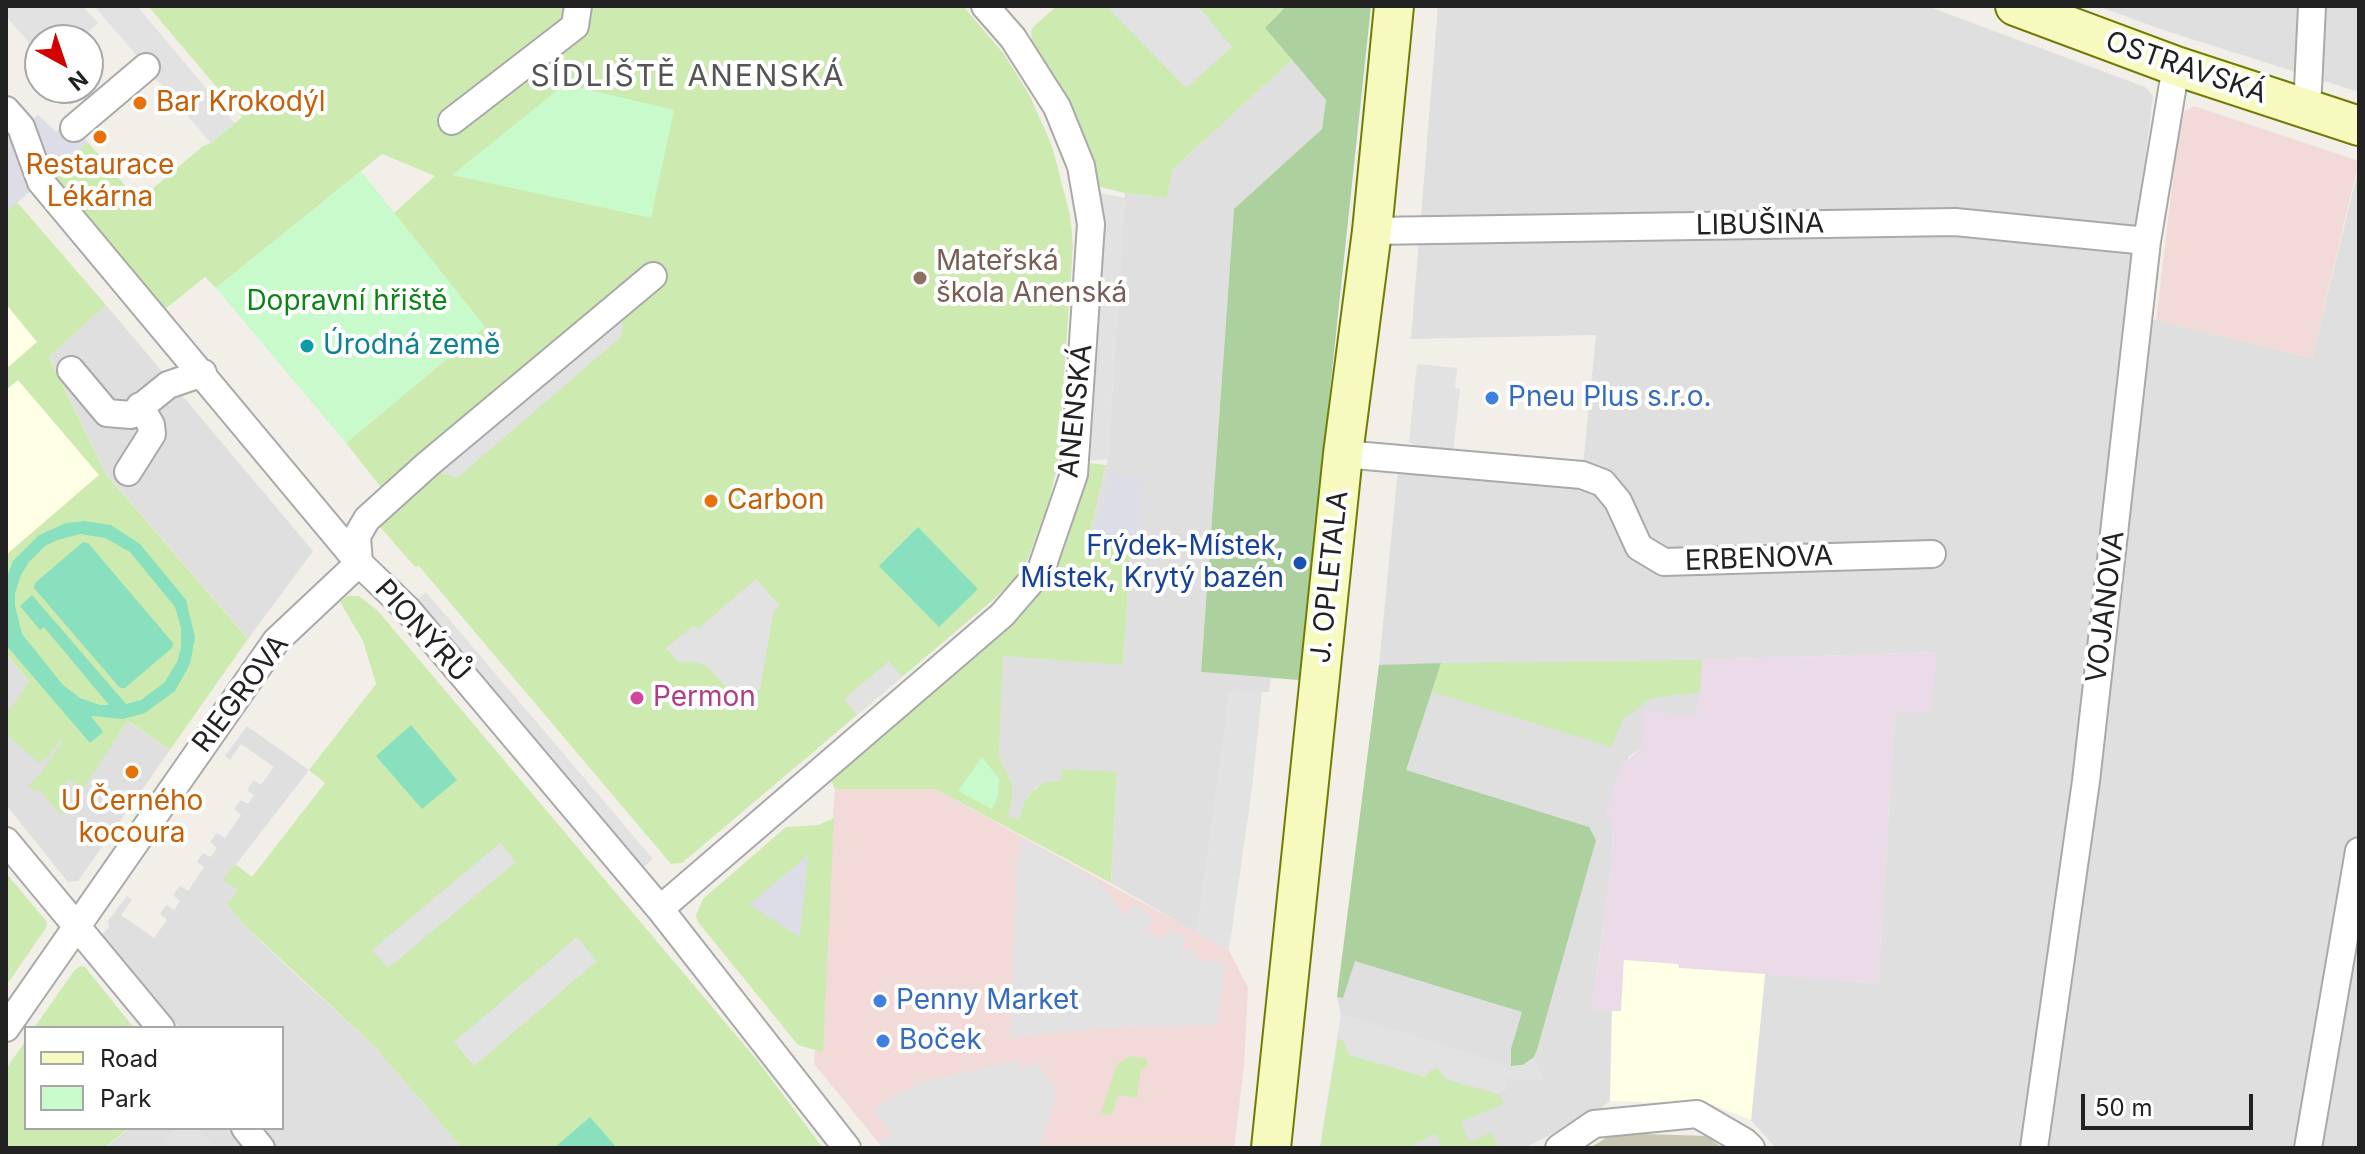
<!DOCTYPE html>
<meta charset="utf-8">
<style>
body{margin:0}
#map{position:relative;width:2365px;height:1154px;overflow:hidden;background:#f2efe9;font-family:Inter,sans-serif}
canvas{display:block}
.frame{position:absolute;inset:0;border:8px solid #222;pointer-events:none}
.legend{position:absolute;left:24px;top:1026px;width:260px;height:104px;box-sizing:border-box;background:#fff;border:2px solid #a7a7a7;margin:0;padding:10px 14px;list-style:none;font-size:24px;color:#222}
.legend li{display:flex;align-items:center;gap:16px;height:40px}
.legend b{width:40px;border:2px solid #a7a7a7}
.north{position:absolute;left:24px;top:24px;width:80px;height:80px;box-sizing:border-box;background:#fff;border:2px solid #a7a7a7;border-radius:50%;rotate:140deg;font-size:22px;font-weight:700;line-height:32px;text-align:center;color:#222}
.north::after{content:'';display:block;margin:auto;width:28px;height:36px;background:#d40000;clip-path:polygon(50% 0,100% 100%,50% 72%,0 100%)}
.scale{position:absolute;left:2081px;top:1094px;width:172px;height:36px;box-sizing:border-box;border:4px solid #222;border-top:0;padding-left:10px;font-size:24px;line-height:28px;white-space:nowrap;color:#222;-webkit-text-stroke:6px #fff;paint-order:stroke}
</style>
<div id="map">
<canvas width="2365" height="1154"></canvas>
<div class="frame"></div>
<ul class="legend">
<li><b style="height:10px;background:#f7fabf"></b>Road</li>
<li><b style="height:22px;background:#c8facc"></b>Park</li>
</ul>
<div class="north">N</div>
<div class="scale">50 m</div>
</div>
<script>
const ctx = document.querySelector('canvas').getContext('2d');
ctx.lineJoin = 'round';
function fillPath(path, color) { ctx.fillStyle = color; ctx.fill(path, 'evenodd'); }
const shape = rows => new Path2D(rows.map(r => 'M' + r).join(''));
function stroke(path, color, width, dash) { ctx.strokeStyle = color; ctx.lineWidth = width; ctx.lineCap = dash ? 'butt' : 'round'; ctx.setLineDash(dash || []); ctx.stroke(path); }
function write(font, color, halo, rows, align = 'center') {
  ctx.font = font + ' Inter,sans-serif'; ctx.lineWidth = 8; ctx.setLineDash([]); ctx.textBaseline = 'middle'; ctx.strokeStyle = halo; ctx.fillStyle = color; for (const [text, x, y, turn = 0] of rows) {
    ctx.save(); ctx.translate(x, y); ctx.rotate((+turn || 0) * Math.PI / 180); ctx.textAlign = isNaN(turn) ? turn : align; if (halo) ctx.strokeText(text, 0, 0); ctx.fillText(text, 0, 0); ctx.restore();
  }
}
fillPath(shape([
 [1438,6,1927,6,2145,87,2153,96,2126,317,2156,320,2312,358,2359,166,2359,1148,1776,1148,1751,1120,1765,974,1878,983,1895,711,1936,652,1703,660,1697,716,1629,756,1606,817,1613,819,1612,863,1592,1009,1612,1011,1610,1101,1593,1114,1524,1148,1320,1148,1341,1014,1337,997,1379,665,1399,458,1582,475,1596,335,1411,339],
 [2098,6,2359,6,2359,92,2160,29],
 [1292,60,1326,100,1322,129,1234,210,1201,672,1271,678,1269,692,1230,692,1197,933,1111,883,1117,772,1052,781,1036,787,1028,796,1020,819,1007,816,1012,800,1012,784,999,758,1002,656,1123,664,1131,544,1089,537,1108,458,1125,193,1167,198,1173,169],
 [106,305,313,551,248,639,106,474,49,357],
 [6,654,99,763,128,721,170,750,78,881,68,882,6,805],
 [247,726,309,770,224,880,238,890,227,904,243,924,280,960,374,1046,462,1148,105,1148,130,1128,282,1128,282,1028,180,1028,102,934,109,928,108,921,127,896,132,900,121,915,154,938,167,920,160,914,166,905,174,910,180,901,173,895,180,886,188,891,204,867,197,862,203,853,211,857,217,848,210,842,217,833,225,838,241,815,234,809,241,800,248,804,254,795,247,790,254,780,261,785,274,767,241,744,230,760,225,756]
]), '#e0dfdf');
fillPath(shape([
 [2194,106,2359,161,2312,358,2156,320,2179,128,2185,111],
 [835,789,935,789,1229,950,1248,988,1244,1066,1234,1148,883,1148,814,1064]
]), '#f2dad9');
fillPath(shape([
 [1937,652,1931,713,1895,711,1878,983,1679,968,1624,961,1621,1012,1592,1010,1612,863,1613,820,1605,817,1621,765,1642,748,1644,711,1697,716,1702,660]
]), '#ebdbe8');
fillPath(shape([
 [6,304,49,357,106,474,248,639,170,750,128,721,99,763,6,654],
 [1624,960,1678,964,1679,968,1765,974,1751,1120,1711,1104,1610,1101,1612,1011,1621,1011]
]), '#ffffe5');
fillPath(shape([
 [1614,1133,1707,1136,1722,1148,1590,1148]
]), '#c7c7b4');
fillPath(shape([
 [148,6,963,6,1004,54,1030,96,1052,146,1070,215,1073,246,1058,463,1049,501,1028,559,1012,582,993,600,682,863,671,864,419,566,415,567,368,513,383,490,346,443,485,327,394,213,435,176,382,154,216,288,205,277,164,310,48,176,88,142,138,201,203,146,211,143,242,117],
 [1057,6,1286,6,1265,28,1292,60,1173,169,1167,198,1125,193,1093,185,1070,107,1032,44,1031,31,1034,26],
 [17,202,106,305,49,357,106,474,248,639,170,750,128,721,83,788,68,779,59,794,71,804,61,815,39,789,35,792,28,785,41,773,63,740,61,739,48,757,39,763,6,734,6,715,29,681,6,654,6,555,99,475,18,380,6,390,6,369,37,342,6,304,6,212],
 [1089,463,1106,465,1089,537,1131,544,1123,665,1003,656,999,757,1012,784,1012,800,1008,816,1020,819,1023,805,1032,791,1045,782,1061,780,1062,769,1117,772,1111,883,935,789,835,789,831,780,833,775,1032,603,1047,584,1065,548,1082,491,1086,466],
 [347,596,359,596,378,611,757,1060,823,1148,462,1148,374,1046,243,924,227,904,238,890,223,880,235,864,252,877,325,783,309,770,376,684,363,641,340,602],
 [1702,660,1700,692,1652,698,1623,719,1611,747,1432,692,1441,663],
 [834,818,823,1052,798,1045,698,922,696,915,703,899,786,827,818,825],
 [6,873,47,922,46,928,6,986],
 [80,966,85,967,134,1028,34,1028,74,971],
 [1338,1039,1342,1040,1347,1048,1428,1072,1438,1068,1446,1079,1498,1094,1504,1104,1461,1122,1469,1142,1492,1132,1499,1148,1441,1148,1436,1133,1407,1148,1320,1148],
 [26,1040,26,1128,129,1128,104,1148,6,1148,6,1069],
 [1130,1056,1147,1059,1147,1068,1141,1068,1137,1098,1118,1095,1111,1115,1101,1113,1117,1064]
]), '#cdebb0');
fillPath(shape([
 [1286,6,1371,6,1299,680,1201,672,1234,209,1322,129,1326,100,1265,28],
 [1441,663,1406,770,1589,827,1596,840,1537,1050,1533,1058,1523,1065,1511,1066,1511,1049,1522,1012,1355,961,1343,998,1337,997,1379,665]
]), '#add19e');
fillPath(shape([
 [565,84,674,110,651,218,452,175],
 [361,171,485,327,346,443,216,288],
 [982,757,999,779,998,796,992,809,958,791]
]), '#c8facc');
fillPath(shape([
 [84,521,111,525,140,544,186,600,195,637,190,664,175,691,145,713,123,719,91,716,103,732,90,743,6,645,6,579,13,561,39,535,66,523],
 [80,534,105,538,130,552,175,607,181,628,181,648,177,662,165,682,141,700,126,704,32,595,20,606,40,630,44,627,109,705,100,705,80,698,63,685,22,634,15,605,15,593,21,575,29,562,45,546,58,540],
 [918,527,978,589,939,627,879,566],
 [83,542,88,543,173,643,172,648,125,688,120,688,34,588,35,583],
 [411,725,457,780,422,809,376,756],
 [590,1117,617,1148,554,1148]
]), '#88e0be');
fillPath(shape([
 [6,6,83,6,98,23,79,40,40,40,40,55,6,16],
 [94,6,137,6,235,123,211,143],
 [1106,6,1198,6,1232,47,1186,88],
 [1085,190,1125,198,1108,459,1075,462],
 [625,307,621,337,477,461,457,478,433,470],
 [1417,364,1457,368,1455,388,1460,389,1453,453,1423,450,1409,442],
 [756,579,779,605,773,614,760,689,742,706,708,667,693,661,678,662,666,648,694,625,698,629],
 [426,592,653,859,633,876,407,609],
 [889,661,902,677,857,715,844,699],
 [1230,691,1262,692,1252,788,1229,950,1197,933],
 [1022,838,1097,881,1109,893,1124,916,1134,905,1153,917,1148,931,1163,940,1171,929,1186,937,1181,950,1195,950,1199,960,1226,963,1217,1025,1103,1028,1010,1038,1017,862],
 [500,843,516,862,388,968,372,950],
 [577,937,597,961,474,1066,454,1042],
 [1341,1013,1511,1066,1523,1065,1533,1058,1544,1080,1505,1079,1508,1089,1498,1094,1446,1079,1438,1068,1433,1068,1425,1077,1349,1055,1343,1040,1338,1039],
 [1022,1060,1019,1065,1021,1070,1036,1063,1054,1085,1055,1103,1039,1148,883,1148,879,1143,892,1133,873,1109,880,1105,920,1082],
 [176,1128,199,1128,215,1148,171,1148,163,1139]
]), '#e2e2e2');
fillPath(shape([
 [38,115,56,132,69,122,88,142,6,212,6,140],
 [1110,473,1143,476,1136,538,1095,535],
 [808,855,800,937,749,905]
]), '#dddde8');
const street = shape([
 [2307,109,2312,6],
 [6,110,21,127,41,182,359,563,407,609,660,909,847,1148],
 [452,121,575,26,578,6],
 [74,128,146,67],
 [1372,231,1955,222,2147,241],
 [71,370,107,413,131,415,168,385,203,373],
 [1343,454,1582,475,1603,483,1618,501,1639,547,1664,562,1932,554],
 [128,472,152,434,151,425,140,406],
 [6,841,161,1028],
 [660,909,1002,615,1041,570,1074,474,1091,224,1081,166,1057,107,1013,38,985,6],
 [6,1028,276,641,359,563,357,536,367,519,428,464,653,276],
 [245,1128,261,1148],
 [1559,1148,1594,1124,1697,1114,1745,1142,1751,1148],
 [2034,1148,2086,781,2147,241,2176,66],
 [2308,1148,2359,851]
]);
const secondary = shape([
 [2015,6,2176,66,2359,126],
 [1271,1148,1343,454,1372,231,1394,6]
]);
stroke(street, '#a9a9a9', 30);
stroke(secondary, '#707d05', 42);
stroke(street, '#fff', 26);
stroke(secondary, '#f7fabf', 38);
for (const [x, y, r, color] of [
 [140,103,8,"#e8710a"],
 [100,137,8,"#e8710a"],
 [920,278,8,"#8d6e63"],
 [307,346,8,"#0f9aa8"],
 [1492,398,8,"#3f7fe0"],
 [711,501,8,"#e8710a"],
 [1300,563,8,"#1a4fb4"],
 [637,698,8,"#d1479c"],
 [132,772,8,"#e8710a"],
 [880,1001,8,"#3f7fe0"],
 [883,1041,8,"#3f7fe0"]
]) { const dot = new Path2D(); dot.arc(x, y, r, 0, 2 * Math.PI); ctx.fillStyle = color; ctx.fill(dot); stroke(dot, '#fff', 3); }
write('28px', '#222', '#fff', [
 ["OSTRAVSKÁ",2186,68,19],
 ["LIBUŠINA",1760,225,-1],
 ["ANENSKÁ",1076,411,-84],
 ["ERBENOVA",1759,559,-2],
 ["J. OPLETALA",1330,577,-84],
 ["VOJANOVA",2106,607,-83],
 ["PIONÝRŮ",422,631,48],
 ["RIEGROVA",241,694,-53]
]);
write('28px', '#c56008', '#fff', [
 ["Bar Krokodýl",156,103],
 ["Restaurace",100,166,"center"],
 ["Lékárna",100,198,"center"],
 ["Carbon",727,501],
 ["U Černého",132,802,"center"],
 ["kocoura",132,834,"center"]
], 'left');
write('28px', '#785e54', '#fff', [
 ["Mateřská",936,262],
 ["škola Anenská",936,294]
], 'left');
write('28px', '#0c8416', '#fff', [
 ["Dopravní hřiště",347,302]
]);
write('28px', '#0d838f', '#fff', [
 ["Úrodná země",323,346]
], 'left');
write('28px', '#366cbe', '#fff', [
 ["Pneu Plus s.r.o.",1508,398],
 ["Penny Market",896,1001],
 ["Boček",899,1041]
], 'left');
write('28px', '#164399', '#fff', [
 ["Frýdek-Místek,",1284,547],
 ["Místek, Krytý bazén",1284,579]
], 'right');
write('28px', '#b23c85', '#fff', [
 ["Permon",653,698]
], 'left');
ctx.letterSpacing = '2px';
write('30px', '#555', '#fff', [
 ["SÍDLIŠTĚ ANENSKÁ",688,77]
]);
ctx.letterSpacing = '0px';
</script>
